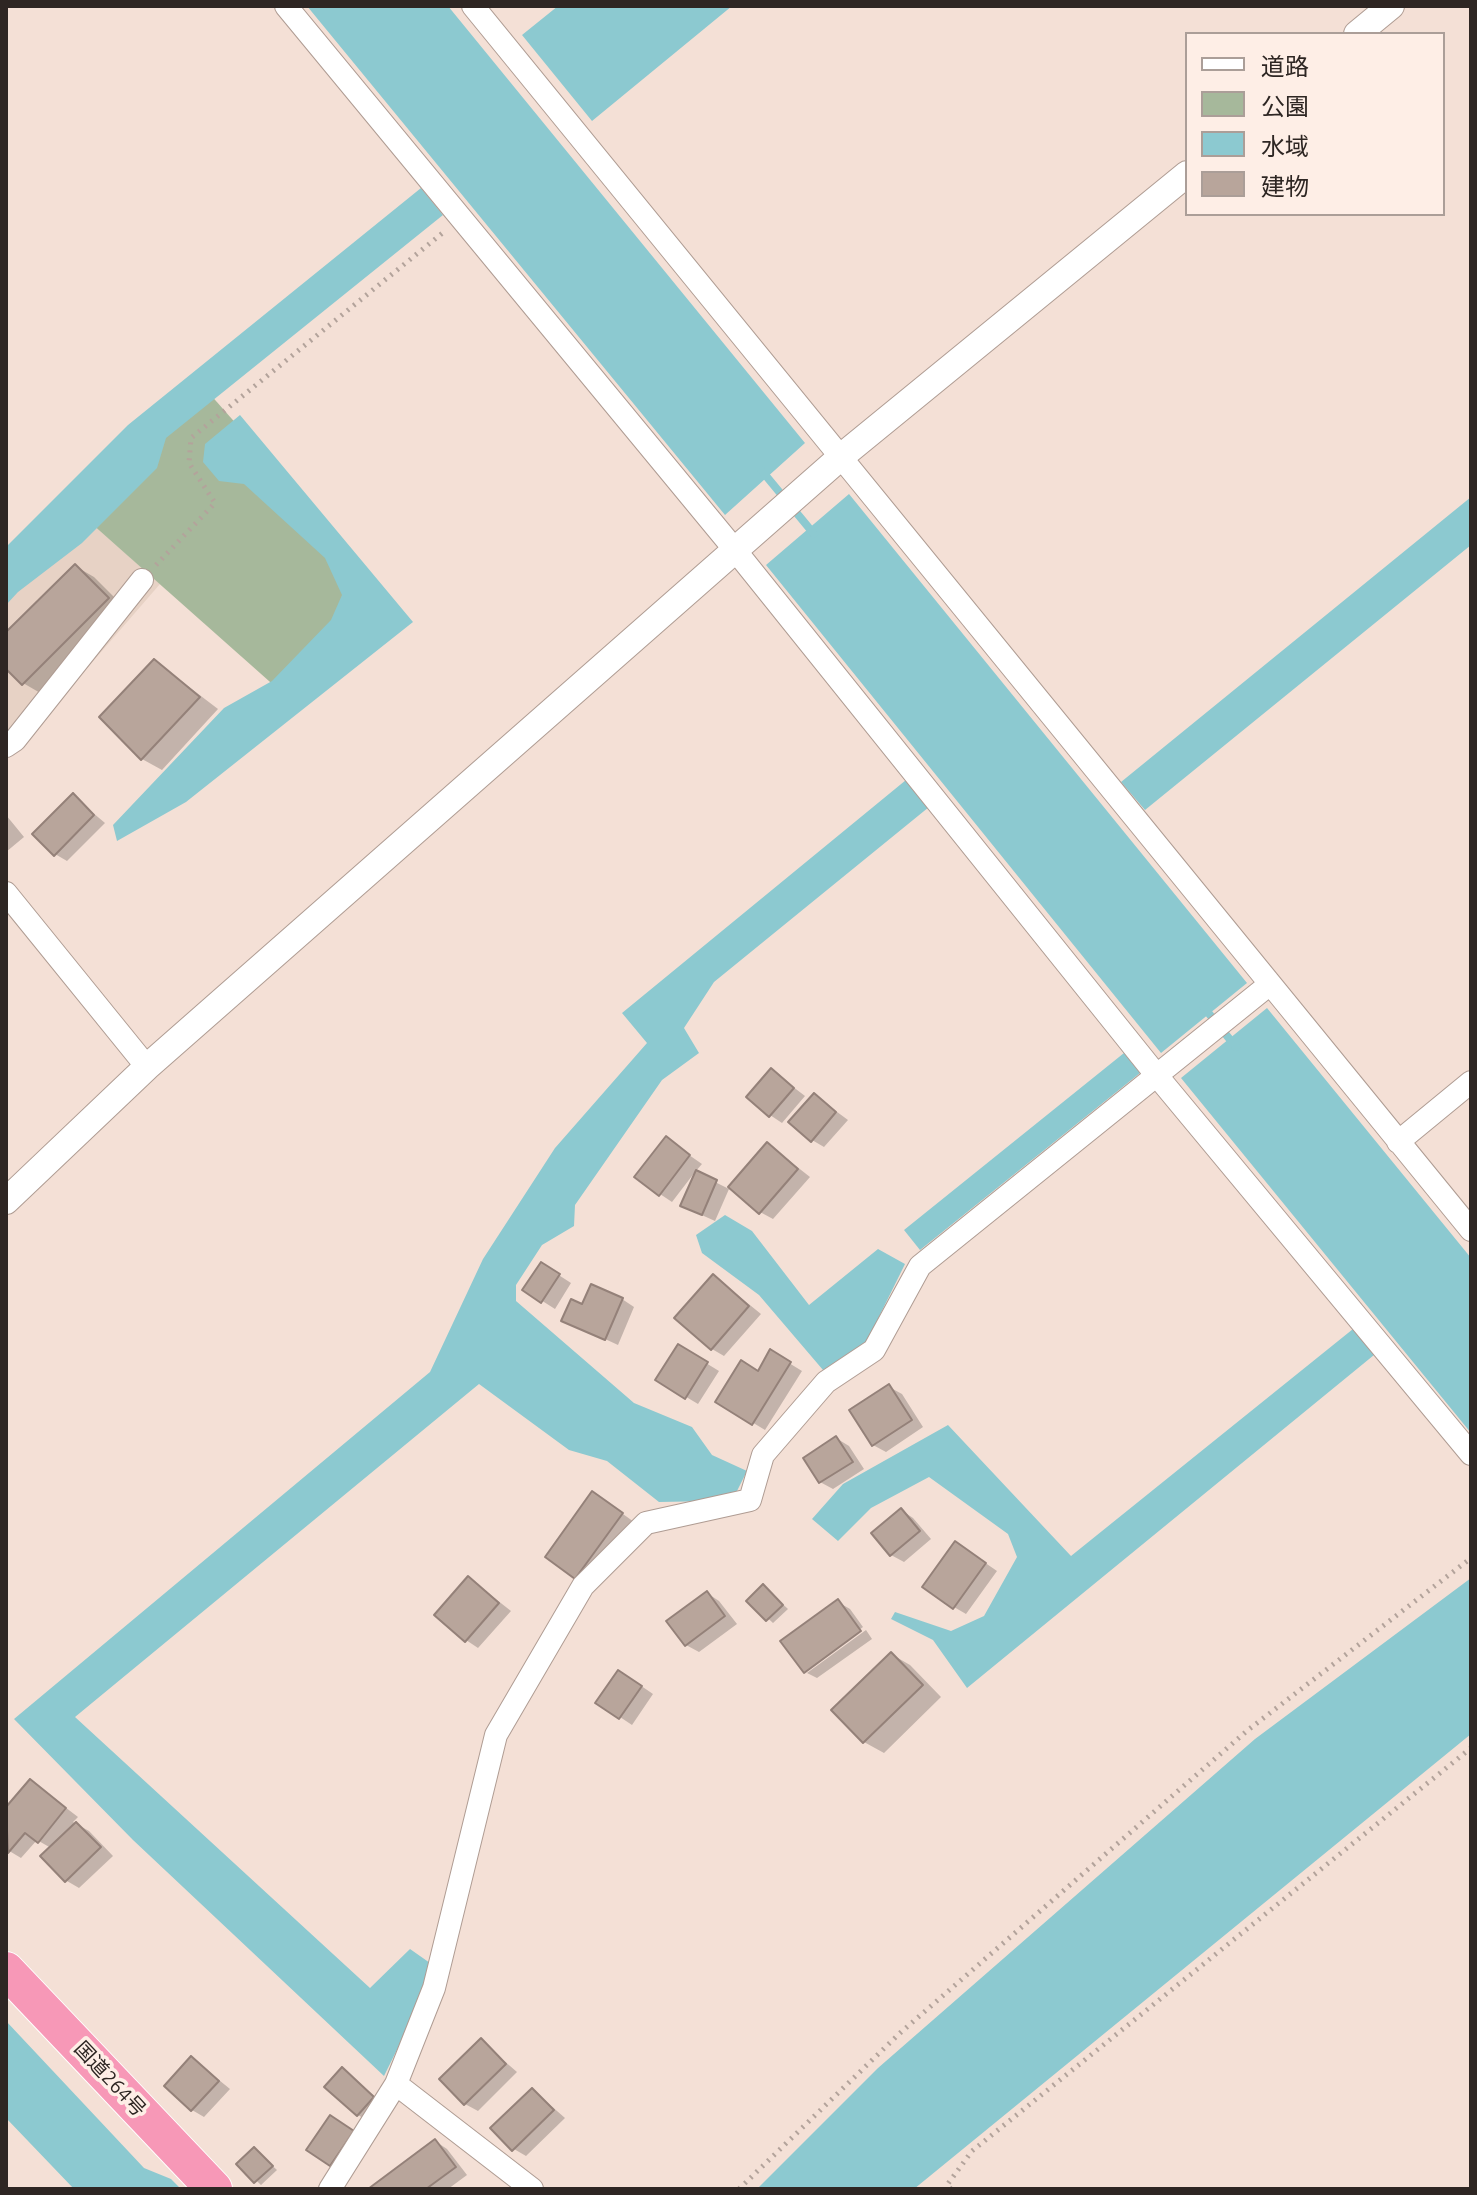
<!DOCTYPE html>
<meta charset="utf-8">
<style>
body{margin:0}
#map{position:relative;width:1477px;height:2195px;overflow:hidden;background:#f4e0d6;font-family:Ubuntu,"Noto Sans JP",sans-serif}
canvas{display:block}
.frame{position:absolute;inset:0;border:8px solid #2e2623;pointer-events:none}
.legend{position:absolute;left:1185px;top:32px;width:260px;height:184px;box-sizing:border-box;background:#feeee6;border:2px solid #ab9e98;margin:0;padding:10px 14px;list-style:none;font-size:24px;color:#2e2623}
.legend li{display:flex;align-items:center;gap:16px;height:40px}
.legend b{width:40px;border:2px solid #ab9e98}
</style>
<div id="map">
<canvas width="1477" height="2195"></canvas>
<div class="frame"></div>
<ul class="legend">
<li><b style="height:10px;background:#fff"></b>道路</li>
<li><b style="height:22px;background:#a6b89b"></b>公園</li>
<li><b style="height:22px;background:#8cc9d0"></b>水域</li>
<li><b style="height:22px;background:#b8a59b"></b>建物</li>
</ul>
</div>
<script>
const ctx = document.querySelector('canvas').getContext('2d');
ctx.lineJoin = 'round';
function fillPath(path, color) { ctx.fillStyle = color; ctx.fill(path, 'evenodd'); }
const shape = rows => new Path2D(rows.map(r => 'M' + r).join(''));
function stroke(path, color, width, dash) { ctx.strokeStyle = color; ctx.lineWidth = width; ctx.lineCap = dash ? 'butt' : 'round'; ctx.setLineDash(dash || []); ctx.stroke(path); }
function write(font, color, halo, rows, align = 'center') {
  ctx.font = font + ' Ubuntu,"Noto Sans JP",sans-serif'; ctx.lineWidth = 7; ctx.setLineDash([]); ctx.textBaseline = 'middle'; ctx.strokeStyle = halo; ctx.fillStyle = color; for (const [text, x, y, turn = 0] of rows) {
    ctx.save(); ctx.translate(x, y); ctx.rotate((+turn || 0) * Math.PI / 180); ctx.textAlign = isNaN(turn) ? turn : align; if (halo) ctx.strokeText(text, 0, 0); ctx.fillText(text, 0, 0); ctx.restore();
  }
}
fillPath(shape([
 [74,508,160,584,17,749,6,756,6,575]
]), '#e7d2c5');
fillPath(shape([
 [201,384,406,616,296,705,74,508]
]), '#a6b89b');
fillPath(shape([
 [307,6,448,6,805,443,725,515],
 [558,6,732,6,592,121,522,35],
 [421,188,443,215,166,438,157,468,82,543,18,592,6,605,6,547,128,425],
 [240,415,413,622,186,802,117,841,113,825,224,708,272,681,331,620,342,595,325,558,244,484,219,481,203,462,205,444],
 [849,494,1247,983,1161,1053,766,565],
 [1471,497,1471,545,1145,810,1121,782],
 [906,780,929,807,714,982,684,1028,699,1053,662,1080,575,1205,574,1226,542,1245,516,1285,516,1301,634,1403,692,1427,712,1455,747,1471,737,1491,713,1501,659,1502,607,1461,569,1450,479,1384,75,1717,370,1988,410,1949,430,1963,423,1997,384,2076,133,1840,14,1719,430,1372,483,1259,555,1148,647,1043,622,1013],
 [1267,1008,1471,1258,1471,1433,1181,1078],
 [1124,1053,1140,1073,920,1250,904,1230],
 [725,1215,752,1231,809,1305,878,1249,905,1264,867,1341,823,1370,759,1295,702,1253,696,1235],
 [1353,1329,1374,1355,967,1688,933,1640,891,1619,895,1612,951,1631,984,1616,1017,1557,1008,1534,929,1477,871,1508,838,1541,812,1519,843,1484,948,1425,1071,1556],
 [1471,1578,1471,1734,914,2189,757,2189,878,2068,1255,1739],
 [6,2021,144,2168,171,2179,181,2189,74,2189,6,2118]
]), '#8cc9d0');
fillPath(shape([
 [75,566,94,577,127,610,42,694,23,683,6,666,6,635],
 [155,661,218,709,162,770,142,759,102,717],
 [73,796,105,823,67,861,55,854],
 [6,815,24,837,6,852],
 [771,1070,805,1096,782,1123,770,1115],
 [814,1095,848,1120,824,1147,812,1140],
 [666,1139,702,1164,695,1172,729,1189,715,1221,695,1212,695,1172,672,1202,660,1194],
 [768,1144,810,1177,773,1219,760,1212],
 [554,1272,571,1283,555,1309,525,1290],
 [714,1276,761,1314,724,1356,712,1349],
 [622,1299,634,1307,618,1345,564,1320,583,1307],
 [678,1346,719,1371,698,1404,658,1380],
 [771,1352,802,1371,765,1430,717,1401,758,1373],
 [889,1387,902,1394,923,1427,886,1452,873,1445],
 [836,1438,849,1446,864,1469,833,1489,820,1482],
 [605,1501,634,1522,588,1584,576,1577],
 [901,1510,913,1518,931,1539,904,1562,891,1555],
 [968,1551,997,1571,966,1614,954,1607],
 [469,1578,511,1611,478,1648,466,1640],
 [764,1587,788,1609,773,1623,749,1601],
 [707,1593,719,1601,737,1624,699,1652,686,1645],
 [838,1602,850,1609,863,1627,807,1668,807,1672,805,1671],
 [866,1630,872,1639,817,1678,807,1673],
 [891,1654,910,1665,941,1697,884,1753,864,1742,834,1710],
 [631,1679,653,1694,632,1725,620,1717],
 [31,1781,78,1817,73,1822,89,1831,113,1856,79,1888,67,1881,43,1856,51,1848,37,1840,21,1858,6,1849,6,1810],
 [481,2041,517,2072,478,2111,465,2104],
 [192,2058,230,2089,204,2117,192,2110],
 [342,2070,386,2105,370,2122,358,2115],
 [533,2090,565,2118,526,2156,514,2149],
 [435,2141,447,2149,467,2175,448,2189,371,2189],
 [254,2149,277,2170,261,2185,239,2164]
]), '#0003');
stroke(shape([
 [762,471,814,534],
 [1202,1005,1236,1047]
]), '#8cc9d0', 8);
const building = shape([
 [75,564,109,598,22,685,6,669,6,632,75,564],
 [154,659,200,697,141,760,99,717,154,659],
 [73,793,94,815,54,856,32,834,73,793],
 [771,1068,794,1088,769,1117,746,1097,771,1068],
 [814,1093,836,1112,811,1142,788,1122,814,1093],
 [666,1136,690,1155,659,1196,634,1177,666,1136],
 [767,1142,798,1169,759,1214,728,1187,767,1142],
 [696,1170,717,1180,702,1215,680,1206,696,1170],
 [541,1262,560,1274,541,1303,522,1290,541,1262],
 [713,1274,749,1306,711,1350,674,1318,713,1274],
 [591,1284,623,1298,605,1340,561,1321,571,1299,582,1304,591,1284],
 [678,1344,708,1362,685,1399,655,1380,678,1344],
 [770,1349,791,1362,752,1425,715,1402,741,1360,758,1371,770,1349],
 [889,1384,912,1420,872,1446,849,1410,889,1384],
 [836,1436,853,1462,819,1483,803,1458,836,1436],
 [592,1491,623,1513,575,1579,545,1557,592,1491],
 [901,1508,920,1531,890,1556,871,1533,901,1508],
 [955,1541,986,1563,953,1609,922,1587,955,1541],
 [468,1576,499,1603,465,1642,434,1615,468,1576],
 [763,1584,783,1605,766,1621,746,1601,763,1584],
 [707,1591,725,1616,685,1646,666,1621,707,1591],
 [838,1599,861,1631,804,1673,780,1641,838,1599],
 [891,1652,923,1685,863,1743,831,1710,891,1652],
 [618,1670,642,1686,619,1719,595,1703,618,1670],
 [30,1779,66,1808,38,1843,25,1833,8,1853,6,1807,30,1779],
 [76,1822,101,1847,65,1882,40,1856,76,1822],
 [481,2038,506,2064,464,2105,439,2079,481,2038],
 [191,2056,219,2081,191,2111,164,2086,191,2056],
 [342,2067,374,2097,357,2116,324,2087,342,2067],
 [532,2088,554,2110,512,2151,490,2128,532,2088],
 [330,2115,354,2131,330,2166,306,2150,330,2115],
 [435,2139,456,2167,426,2189,368,2189,435,2139],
 [254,2147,273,2166,254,2183,236,2164,254,2147]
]);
fillPath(building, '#b8a59b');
stroke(building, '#948179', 2);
const minor = shape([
 [286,6,735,550,1158,1077,1471,1454],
 [473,6,1471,1230],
 [6,746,15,740,142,580],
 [6,893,147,1067],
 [1398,1142,1471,1082],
 [396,2084,532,2189],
 [330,2189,396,2084,434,1988,496,1735,583,1586,646,1523,750,1500,763,1455,826,1382,874,1350,920,1266,1270,984]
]);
const tertiary = shape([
 [1357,34,1391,6],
 [6,1201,147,1067,842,456,1187,174]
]);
const trunk = shape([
 [6,1970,214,2189]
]);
stroke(minor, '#af9c93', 24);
stroke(tertiary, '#af9c93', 28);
stroke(trunk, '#fff', 38);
stroke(shape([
 [156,565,215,503,189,463,191,438,445,231],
 [739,2189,900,2033,1248,1730,1471,1558],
 [951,2189,947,2185,972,2151,1471,1748]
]), '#b3a39b', 5, [2, 6]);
stroke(minor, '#fff', 22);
stroke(tertiary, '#fff', 26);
stroke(trunk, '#f798b7', 36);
write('20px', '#2e2623', '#feeee6', [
 ["国道264号",110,2079,47]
]);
</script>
